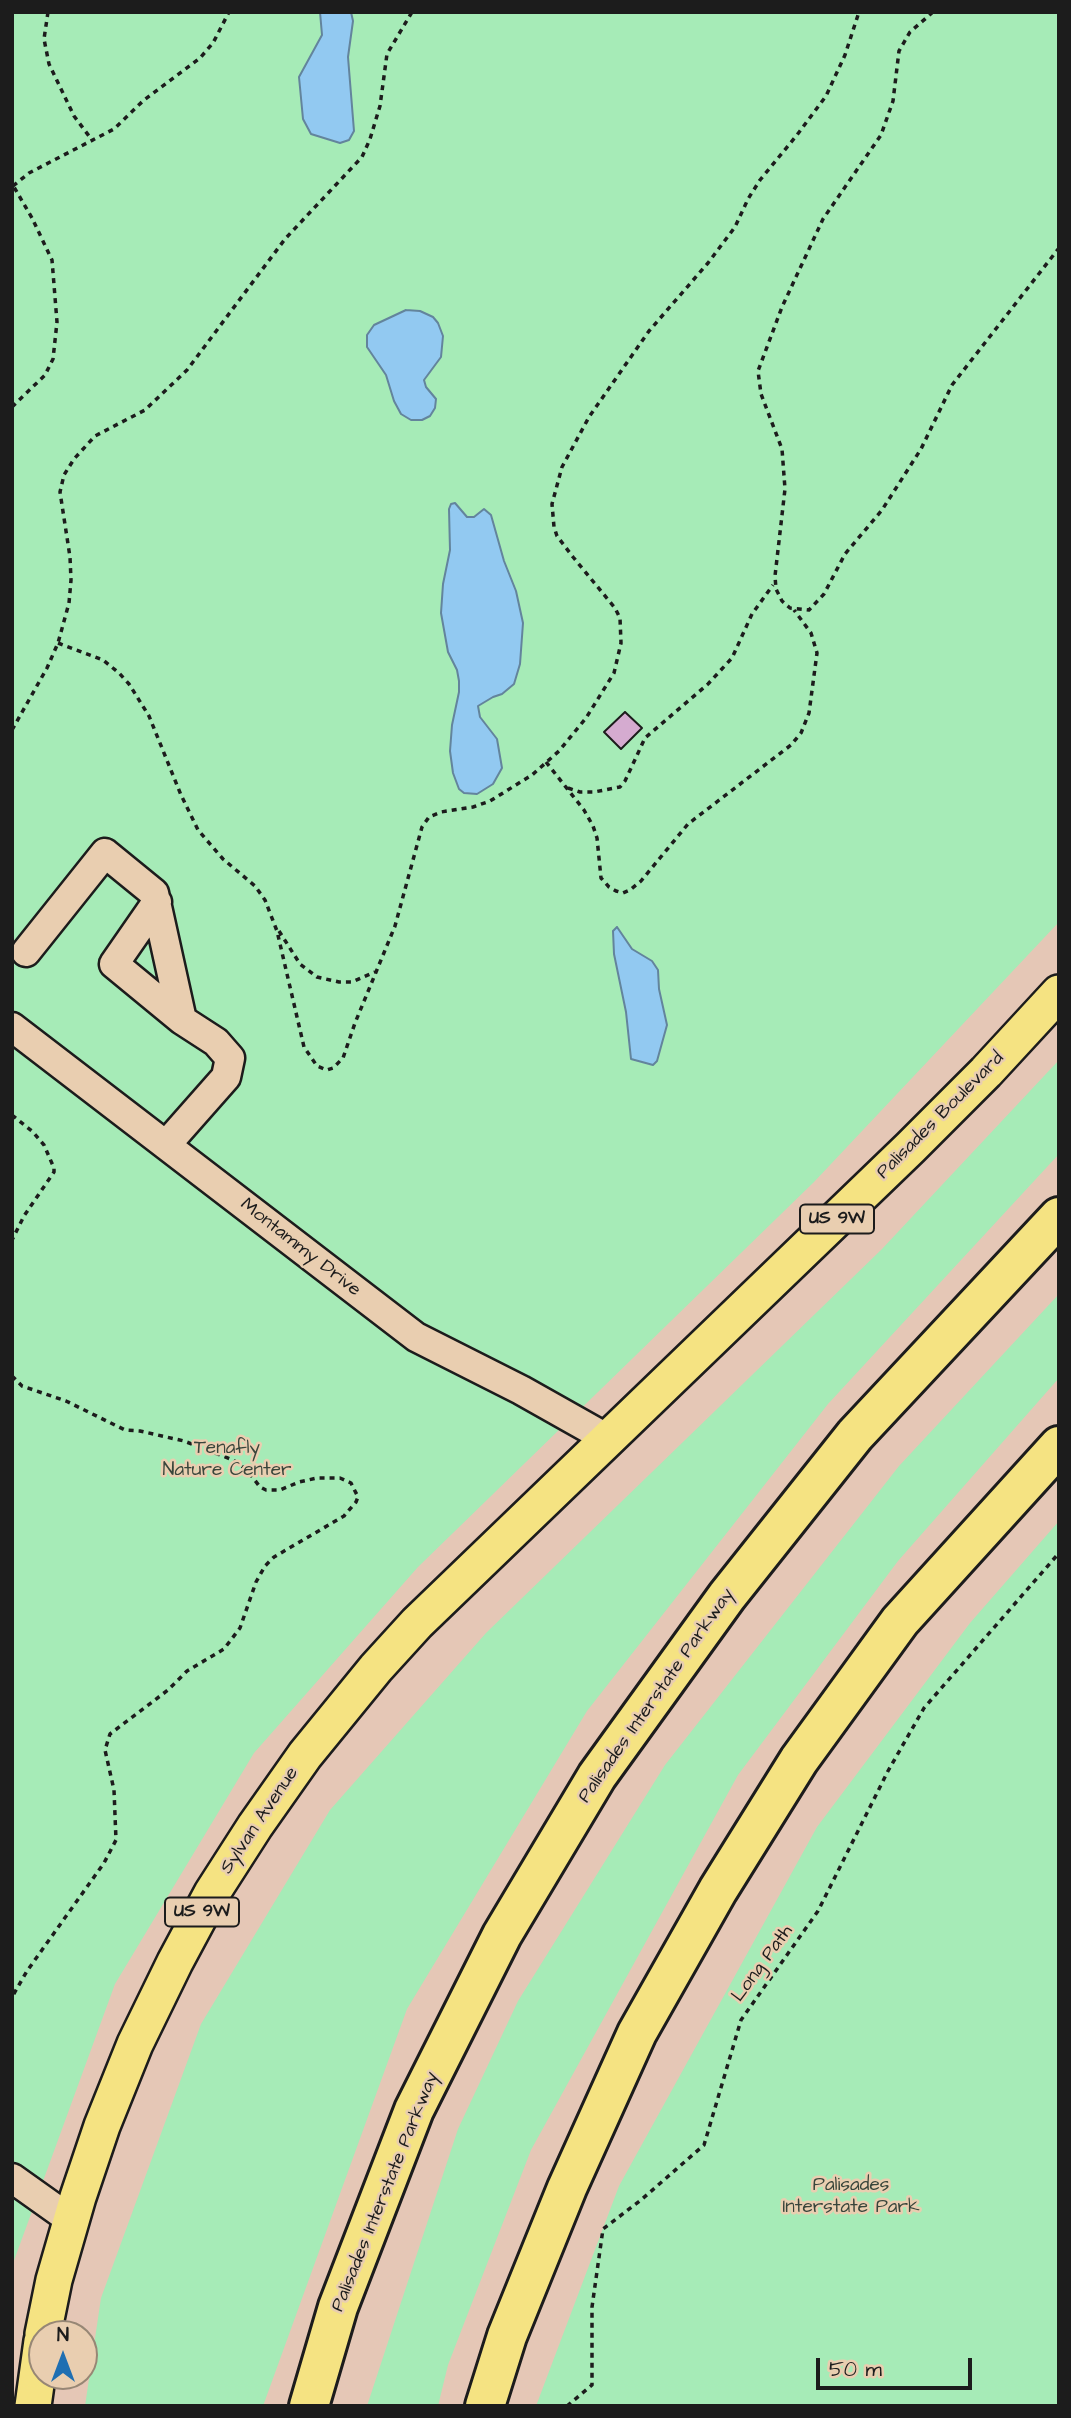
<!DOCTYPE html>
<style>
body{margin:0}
#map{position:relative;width:1071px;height:2418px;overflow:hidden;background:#e5c7b6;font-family:"Architects Daughter",sans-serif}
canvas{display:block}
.frame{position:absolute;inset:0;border:14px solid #1c1c1c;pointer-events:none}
.north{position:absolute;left:28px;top:2320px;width:70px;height:70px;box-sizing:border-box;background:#e9ceb0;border:2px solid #978775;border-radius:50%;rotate:0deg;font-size:19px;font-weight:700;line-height:28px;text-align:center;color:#1c1c1c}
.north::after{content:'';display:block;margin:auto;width:24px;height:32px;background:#1f6fb2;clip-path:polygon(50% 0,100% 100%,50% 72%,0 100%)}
.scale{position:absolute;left:816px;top:2358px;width:156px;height:32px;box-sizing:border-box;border:4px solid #1c1c1c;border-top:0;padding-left:9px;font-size:21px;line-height:24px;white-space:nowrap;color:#1c1c1c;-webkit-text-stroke:5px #e9ceb0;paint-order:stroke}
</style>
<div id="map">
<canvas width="1071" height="2418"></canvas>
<div class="frame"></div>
<div class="north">N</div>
<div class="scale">50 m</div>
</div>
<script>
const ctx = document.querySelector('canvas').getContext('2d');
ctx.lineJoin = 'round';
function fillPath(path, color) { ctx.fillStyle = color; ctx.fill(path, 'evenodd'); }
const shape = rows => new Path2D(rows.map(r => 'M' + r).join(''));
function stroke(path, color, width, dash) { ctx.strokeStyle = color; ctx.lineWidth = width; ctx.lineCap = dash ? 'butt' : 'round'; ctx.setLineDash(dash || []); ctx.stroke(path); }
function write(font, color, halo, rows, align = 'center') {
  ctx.font = font + ' "Architects Daughter",sans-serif'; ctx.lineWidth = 5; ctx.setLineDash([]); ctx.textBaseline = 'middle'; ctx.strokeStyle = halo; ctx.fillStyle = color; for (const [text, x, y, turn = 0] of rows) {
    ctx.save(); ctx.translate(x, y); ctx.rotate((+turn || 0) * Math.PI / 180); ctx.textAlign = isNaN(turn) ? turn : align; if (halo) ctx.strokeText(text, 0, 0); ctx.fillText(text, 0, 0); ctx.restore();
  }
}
fillPath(shape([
 [12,12,1059,12,1059,922,814,1182,418,1567,254,1753,115,1984,12,2266],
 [1059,1060,1059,1154,828,1404,587,1711,407,2009,263,2406,85,2406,101,2298,201,2024,330,1810,486,1633,882,1249],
 [1059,1294,1059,1378,898,1561,738,1775,531,2150,448,2365,438,2406,367,2406,458,2129,518,2001,665,1765,899,1466],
 [1059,1521,1059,2406,536,2406,619,2186,817,1827,970,1623]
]), '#a6ebb7');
const water = shape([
 [320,12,351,12,353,21,348,57,354,131,349,140,340,143,311,134,303,119,299,77,322,35,320,12],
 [406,310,420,311,433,317,438,323,443,336,441,357,424,380,426,387,436,399,435,408,430,416,422,420,411,420,401,414,394,401,386,375,367,347,367,335,374,325,406,310],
 [455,503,467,517,474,517,484,509,491,515,504,561,516,591,523,623,520,664,514,684,502,694,493,697,478,706,480,717,497,739,502,768,493,784,477,794,464,793,459,789,453,773,450,751,452,725,459,692,459,681,457,670,448,652,441,613,443,584,450,550,449,509,451,504,455,503],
 [617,927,632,949,652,961,658,970,659,989,667,1025,657,1061,653,1065,631,1059,626,1012,614,954,613,931,617,927]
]);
fillPath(water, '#92c9f1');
stroke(water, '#63849c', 2);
const building = shape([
 [625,712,642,728,621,749,604,732,625,712]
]);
fillPath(building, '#d5abd0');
stroke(building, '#1c1c1c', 2);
const minor = shape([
 [157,902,114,964,182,1020],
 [26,952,105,853,154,893,182,1020,216,1042,230,1058,226,1077,166,1145],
 [12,1027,416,1337,521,1390,608,1439],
 [12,2178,71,2220]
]);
const major = shape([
 [43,2334,54,2280,78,2197,102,2126,135,2044,175,1962,212,1893,255,1826,305,1755,376,1668,417,1623,910,1148,986,1072,1059,993],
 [33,2406,42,2341]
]);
const highway = shape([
 [309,2406,338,2307,414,2110,502,1935,597,1776,727,1596,855,1435,1059,1217],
 [485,2406,507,2336,567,2188,637,2033,718,1890,799,1760,900,1621,1059,1446]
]);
stroke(minor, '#1c1c1c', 33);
stroke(major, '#1c1c1c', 40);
stroke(highway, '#1c1c1c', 44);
stroke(shape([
 [48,12,44,39,49,64,74,116,92,140],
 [933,12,910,32,899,51,893,101,881,135,823,219,782,307,758,371,761,394,782,449,785,489,775,576,776,589,782,601,790,608,809,610,824,594,845,554,882,510,921,449,952,385,1059,248],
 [13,186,29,173,114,129,144,100,200,58,213,43,229,12],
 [12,407,45,375,53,359,57,322,52,260,32,218,14,187],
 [58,643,103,660,119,673,129,684,149,716,181,795,198,830,223,859,255,886,265,900,277,931,304,1047,317,1066,327,1070,333,1068,343,1058,355,1023,395,926,422,827,429,817,441,812,473,807,490,801,532,775,559,751,586,718,614,673,621,643,620,618,615,608,573,557,557,536,554,527,552,504,562,467,589,417,649,331,708,263,735,227,748,199,760,180,797,135,826,96,845,55,859,12],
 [12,730,47,668,58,643,69,603,71,580,70,557,60,492,64,475,74,459,95,436,145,410,187,370,285,239,362,157,370,139,380,106,387,54,412,12],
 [546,762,584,810,593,826,597,838,601,878,609,887,616,891,623,893,630,890,641,881,688,824,791,745,801,733,809,713,817,653,811,633,794,610],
 [568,788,580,792,594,792,620,787,625,781,645,738,708,684,732,658,752,614,773,585],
 [279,931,300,964,317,977,339,982,352,982,375,972],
 [12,1115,33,1132,44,1145,54,1168,54,1172,24,1216,12,1240],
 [12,1376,22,1386,66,1401,125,1430,140,1431,184,1441,233,1460,247,1470,260,1487,266,1490,280,1490,299,1482,317,1478,340,1478,351,1483,358,1497,356,1502,344,1516,274,1557,265,1566,256,1582,240,1628,224,1649,187,1671,168,1690,110,1734,105,1750,114,1790,116,1840,104,1863,27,1971,12,1997],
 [567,2406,592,2385,592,2307,603,2229,641,2200,704,2145,741,2020,818,1911,888,1771,924,1708,1059,1553]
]), '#1c1c1c', 3.5, [5, 5]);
stroke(minor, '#e9ceb0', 28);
stroke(major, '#f5e382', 35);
stroke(highway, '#f5e382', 38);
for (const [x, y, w] of [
 [837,1219,74],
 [202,1912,74]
]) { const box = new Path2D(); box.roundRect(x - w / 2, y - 14.5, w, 29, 5); ctx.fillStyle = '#e9ceb0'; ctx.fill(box); stroke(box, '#1c1c1c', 2); }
write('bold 18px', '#1c1c1c', null, [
 ["US 9W",837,1219],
 ["US 9W",202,1912]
]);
write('19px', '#1c1c1c', '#e9ceb0', [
 ["Palisades Boulevard",941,1116,-45],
 ["Montammy Drive",300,1248,38],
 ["Palisades Interstate Parkway",657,1696,-55],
 ["Sylvan Avenue",260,1821,-56],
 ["Long Path",763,1964,-54],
 ["Palisades Interstate Parkway",386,2192,-68]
]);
write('19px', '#38453b', '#e9ceb0', [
 ["Tenafly",227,1449],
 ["Nature Center",227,1471],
 ["Palisades",851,2186],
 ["Interstate Park",851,2208]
]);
</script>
